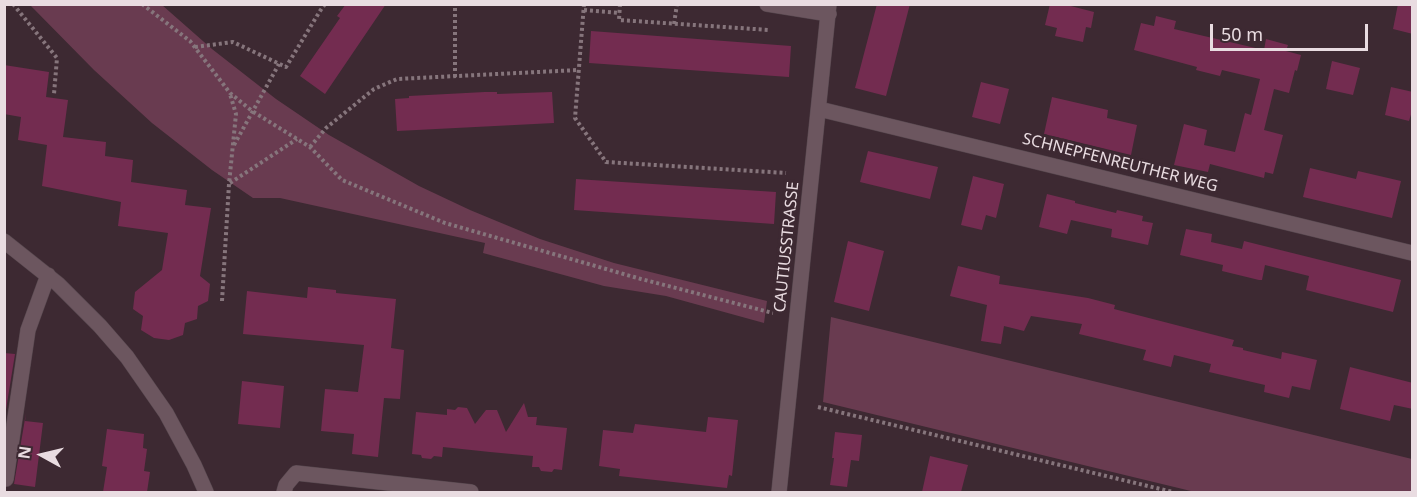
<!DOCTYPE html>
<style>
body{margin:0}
#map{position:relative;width:1417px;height:497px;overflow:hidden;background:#3d2932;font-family:"Noto Sans",sans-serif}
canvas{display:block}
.frame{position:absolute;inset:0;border:6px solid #e9dce1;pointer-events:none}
.north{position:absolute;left:12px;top:425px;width:60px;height:60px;-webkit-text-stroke:4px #3d2932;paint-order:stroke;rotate:278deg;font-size:16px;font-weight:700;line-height:24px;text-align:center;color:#e9dce1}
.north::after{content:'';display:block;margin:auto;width:21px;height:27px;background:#e9dce1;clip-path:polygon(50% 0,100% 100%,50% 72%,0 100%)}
.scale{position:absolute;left:1210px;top:24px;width:158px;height:27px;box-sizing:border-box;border:3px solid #e9dce1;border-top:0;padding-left:8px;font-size:18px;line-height:21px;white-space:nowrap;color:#e9dce1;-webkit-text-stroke:4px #3d2932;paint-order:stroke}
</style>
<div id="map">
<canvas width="1417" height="497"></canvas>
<div class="frame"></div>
<div class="north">N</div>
<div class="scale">50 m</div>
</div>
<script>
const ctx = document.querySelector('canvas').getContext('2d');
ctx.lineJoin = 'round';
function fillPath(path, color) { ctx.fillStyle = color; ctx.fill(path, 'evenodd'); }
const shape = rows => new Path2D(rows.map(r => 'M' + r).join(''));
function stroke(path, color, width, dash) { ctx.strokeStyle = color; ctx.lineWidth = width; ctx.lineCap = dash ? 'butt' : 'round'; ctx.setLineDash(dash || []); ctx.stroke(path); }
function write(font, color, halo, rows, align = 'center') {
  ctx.font = font + ' "Noto Sans",sans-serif'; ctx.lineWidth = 6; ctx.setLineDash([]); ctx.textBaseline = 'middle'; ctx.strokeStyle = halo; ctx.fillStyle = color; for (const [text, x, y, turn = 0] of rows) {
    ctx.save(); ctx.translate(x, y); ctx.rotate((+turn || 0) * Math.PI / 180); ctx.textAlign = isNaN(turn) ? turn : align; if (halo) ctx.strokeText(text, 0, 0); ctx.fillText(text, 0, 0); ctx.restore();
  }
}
fillPath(shape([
 [30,5,162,5,212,49,276,99,329,135,419,186,470,210,540,239,614,263,767,301,764,323,666,296,604,286,483,253,485,243,280,198,253,198,212,170,152,123,94,70],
 [831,317,1412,459,1412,492,1195,492,823,402]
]), '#693b50');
fillPath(shape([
 [346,4,386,4,325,94,300,76,340,18,337,16],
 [877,4,910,4,886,96,855,88],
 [1050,4,1063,4,1094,12,1091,28,1086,27,1083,42,1055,36,1057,28,1045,25],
 [1398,4,1413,4,1413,34,1393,29],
 [1156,16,1176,21,1174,29,1264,50,1266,39,1288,45,1286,51,1301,55,1297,71,1295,70,1289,93,1274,89,1264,130,1283,135,1273,174,1265,172,1264,178,1210,164,1208,172,1174,165,1184,124,1207,130,1204,145,1235,152,1245,113,1251,115,1260,79,1222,70,1220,76,1196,70,1197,67,1134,50,1141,23,1154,26],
 [591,31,791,46,789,77,589,63],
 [1332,61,1360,68,1353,95,1326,89],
 [4,65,49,72,46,97,68,100,63,137,106,142,105,156,133,160,131,182,187,190,185,205,211,208,200,276,210,284,208,301,198,306,197,319,185,323,183,335,169,340,154,338,141,330,143,316,133,309,135,292,162,270,168,233,118,226,121,202,42,186,47,145,18,140,21,117,4,114],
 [981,82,1009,89,1000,124,972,117],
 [1391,87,1413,92,1413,108,1409,121,1385,115],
 [485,92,497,92,497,94,552,92,554,123,397,131,395,99,409,98,409,96],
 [1052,97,1108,110,1107,118,1137,125,1131,155,1044,134],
 [868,151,938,167,930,199,860,182],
 [1310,168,1356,179,1358,171,1401,181,1392,218,1303,197],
 [973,176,1004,184,996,218,986,215,982,230,961,225],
 [576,179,776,192,774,224,574,210],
 [1047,194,1075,201,1075,203,1116,213,1117,210,1143,216,1142,221,1153,223,1148,245,1111,237,1112,229,1071,220,1067,234,1039,227],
 [1186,229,1212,234,1211,242,1242,249,1244,241,1401,280,1393,312,1306,290,1309,276,1265,265,1262,280,1259,280,1222,271,1223,265,1180,255],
 [848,241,884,251,869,311,834,302],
 [958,266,1000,276,999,284,1088,298,1115,305,1114,309,1234,340,1232,346,1243,348,1243,350,1281,359,1282,352,1317,360,1310,390,1292,386,1289,398,1264,392,1265,385,1209,372,1211,364,1174,355,1171,367,1143,360,1146,350,1079,334,1082,324,1031,316,1024,331,1004,326,1001,344,981,341,987,305,950,296],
 [308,287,336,290,336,293,396,299,391,348,404,350,400,399,384,398,378,457,352,454,354,434,321,431,325,389,358,392,364,345,243,334,247,291,307,298],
 [4,353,15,354,4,422],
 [1350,367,1413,383,1413,409,1394,405,1390,421,1340,409],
 [242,381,284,386,280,428,238,424],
 [524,403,528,417,537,417,536,425,567,428,562,470,554,469,552,472,541,471,539,467,532,467,533,456,490,452,443,447,442,457,434,456,431,459,422,458,421,455,412,454,416,412,447,415,447,409,455,410,458,407,467,408,475,424,486,410,497,410,506,432],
 [26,413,25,421,43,423,35,487,14,484],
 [708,417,738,420,732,476,729,475,727,488,619,476,620,469,599,466,603,430,633,433,635,424,706,432],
 [107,429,144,434,143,448,147,449,144,471,150,472,147,492,103,492,107,467,102,466],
 [835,432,862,435,859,461,851,460,847,487,830,485,834,458,832,458],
 [930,456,968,465,961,492,922,492]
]), '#732c50');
const minor = shape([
 [767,4,829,14],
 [819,109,1412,253],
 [4,241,58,284,100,326,127,357,166,413,194,465,206,492],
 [6,479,28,330,48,275],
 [284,492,286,485,296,473,471,492],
 [779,492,829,4]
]);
stroke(minor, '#56474e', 16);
stroke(shape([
 [13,4,57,58,54,94],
 [142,4,190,41,230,93,252,111,310,147,342,180,445,223,641,279,773,313],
 [584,4,575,118,606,162,786,173],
 [620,4,619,20,769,30],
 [584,10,620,13],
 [674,24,677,4],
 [195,47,233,42,286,67,320,11,325,4],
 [455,77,455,4],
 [234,145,279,64],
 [310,147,326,128,374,89,397,79,578,70],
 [230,183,297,139],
 [222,301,229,184,236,114,230,94],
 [818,407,1173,492]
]), '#86757c', 4, [3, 3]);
stroke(minor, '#6c565f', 15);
write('16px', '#e9dce1', '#3d2932', [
 ["SCHNEPFENREUTHER WEG",1120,163,14],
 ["CAUTIUSSTRASSE",787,247,-84]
]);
</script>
